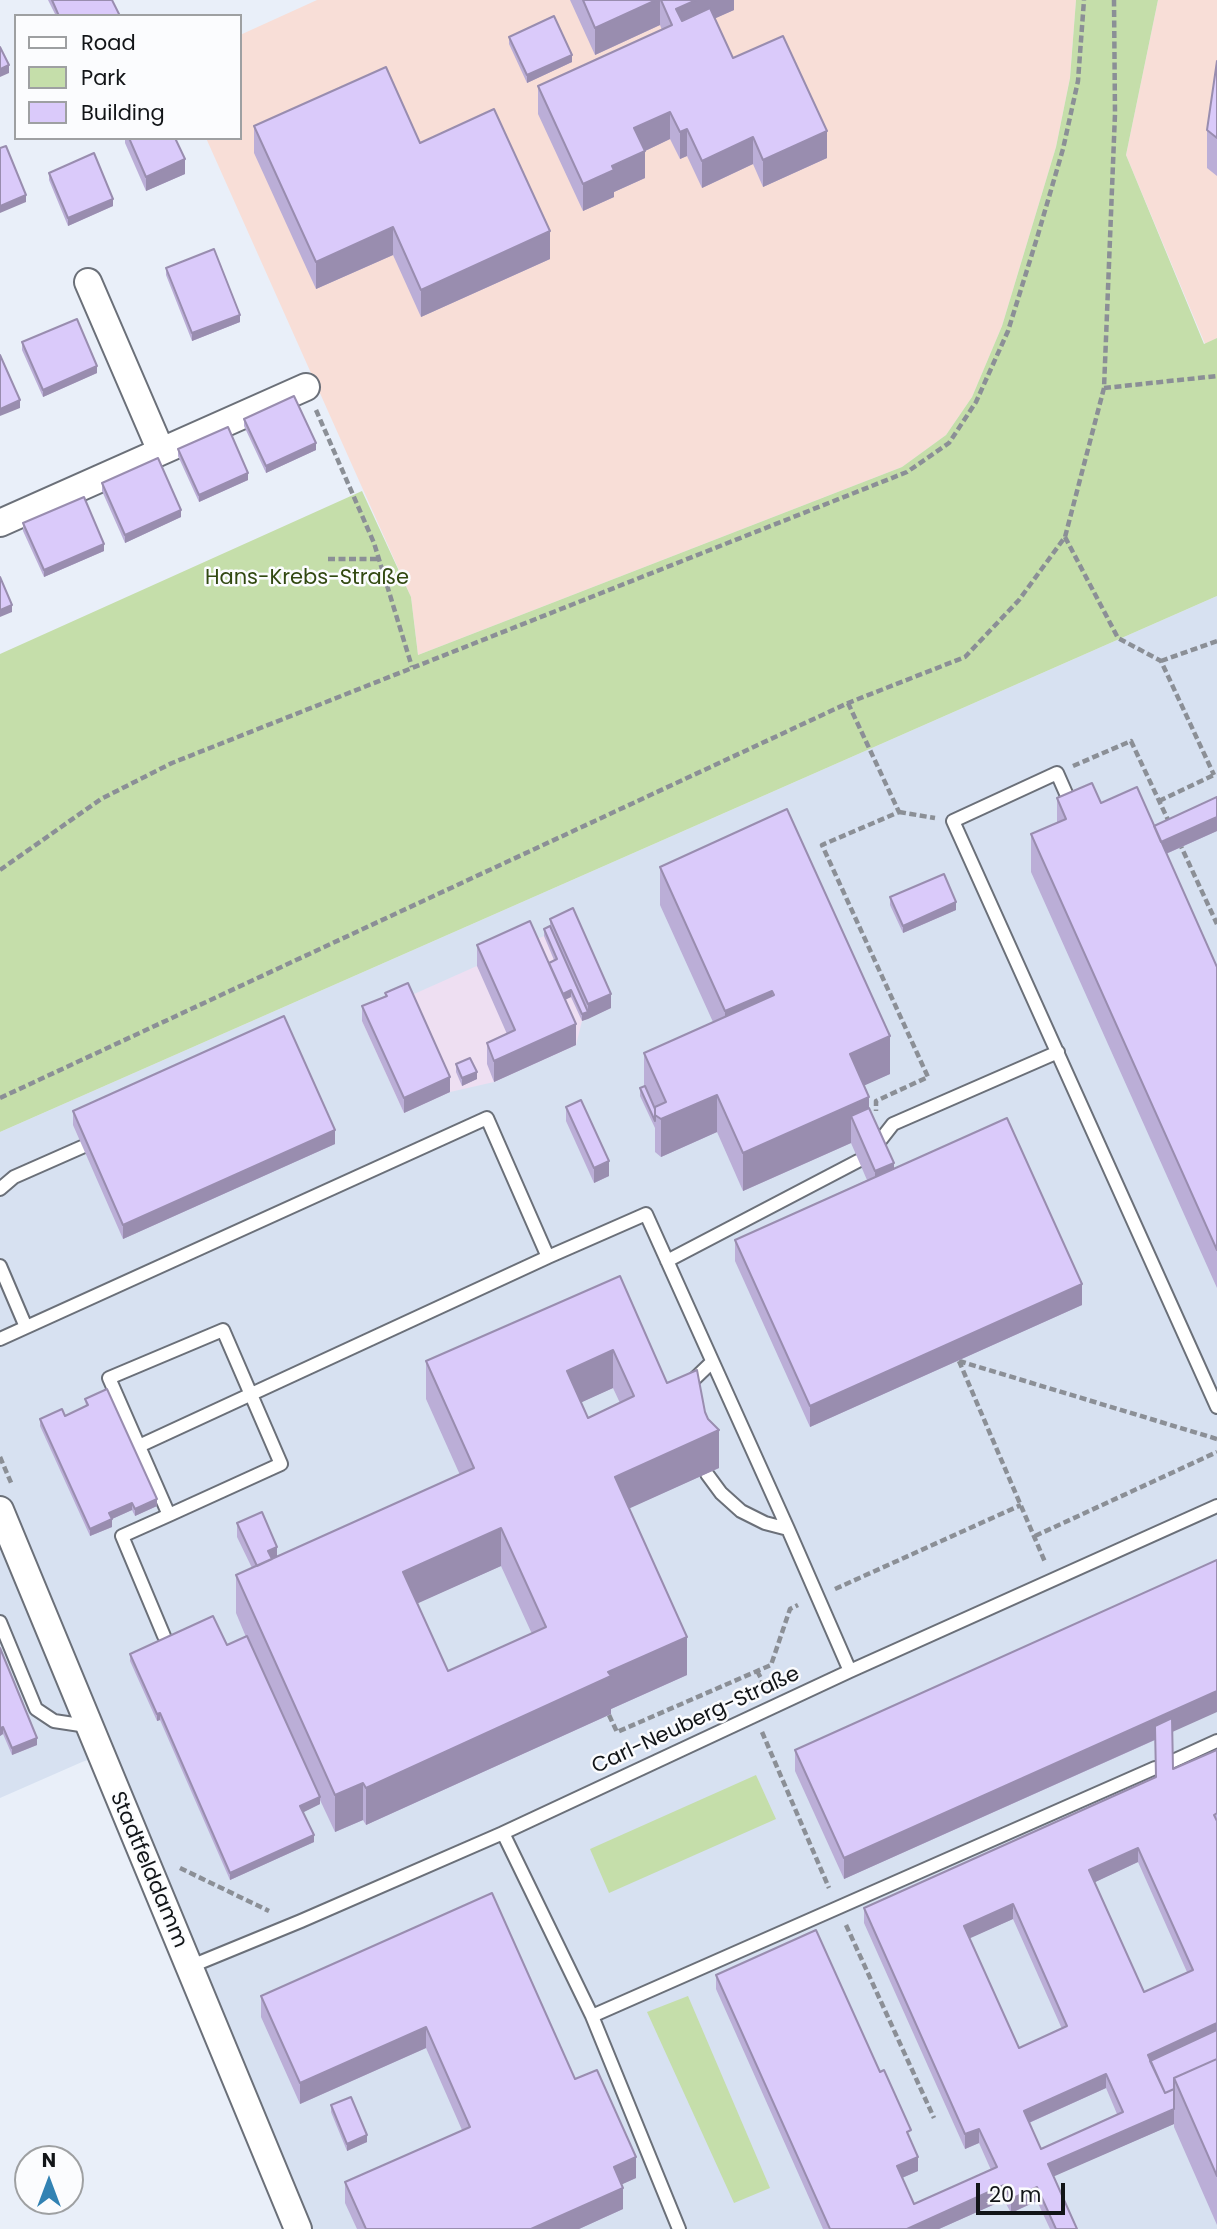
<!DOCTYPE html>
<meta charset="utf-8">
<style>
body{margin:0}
#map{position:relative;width:1217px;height:2229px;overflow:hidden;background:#e9eff9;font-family:Poppins,sans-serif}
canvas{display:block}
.legend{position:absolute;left:14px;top:14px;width:228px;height:126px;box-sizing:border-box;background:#fbfcfe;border:2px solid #9ea0a2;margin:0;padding:9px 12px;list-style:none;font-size:21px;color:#121518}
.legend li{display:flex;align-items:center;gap:14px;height:35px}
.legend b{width:35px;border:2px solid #9ea0a2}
.north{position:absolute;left:14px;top:2145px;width:70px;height:70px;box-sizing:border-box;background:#fbfcfe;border:2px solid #9ea0a2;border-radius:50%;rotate:0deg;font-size:19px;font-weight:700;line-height:28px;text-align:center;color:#121518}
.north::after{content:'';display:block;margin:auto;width:24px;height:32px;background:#3282b3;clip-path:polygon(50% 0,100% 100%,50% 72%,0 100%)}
.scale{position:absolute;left:976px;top:2183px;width:89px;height:32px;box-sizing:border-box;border:4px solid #121518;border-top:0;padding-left:9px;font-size:21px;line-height:24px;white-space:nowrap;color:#121518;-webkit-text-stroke:5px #fbfcfe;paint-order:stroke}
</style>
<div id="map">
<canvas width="1217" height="2229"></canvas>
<ul class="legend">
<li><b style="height:9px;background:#fff"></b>Road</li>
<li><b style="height:19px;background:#c5deaa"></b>Park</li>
<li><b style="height:19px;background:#dacafa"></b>Building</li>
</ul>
<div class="north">N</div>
<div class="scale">20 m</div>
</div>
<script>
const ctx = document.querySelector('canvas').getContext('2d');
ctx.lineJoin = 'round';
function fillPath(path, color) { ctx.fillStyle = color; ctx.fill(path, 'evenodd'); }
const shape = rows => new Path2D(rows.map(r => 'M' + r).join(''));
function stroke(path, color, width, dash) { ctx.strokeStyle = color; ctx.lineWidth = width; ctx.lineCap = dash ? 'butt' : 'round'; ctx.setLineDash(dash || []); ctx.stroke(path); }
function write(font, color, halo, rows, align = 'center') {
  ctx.font = font + ' Poppins,sans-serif'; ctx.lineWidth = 5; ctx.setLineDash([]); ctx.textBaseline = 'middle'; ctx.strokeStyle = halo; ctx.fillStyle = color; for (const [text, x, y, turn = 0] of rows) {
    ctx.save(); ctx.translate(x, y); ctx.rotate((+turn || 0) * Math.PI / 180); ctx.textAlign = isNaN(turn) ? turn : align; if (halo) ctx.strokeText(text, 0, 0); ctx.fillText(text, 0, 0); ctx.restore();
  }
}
fillPath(shape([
 [317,0,1076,0,1070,78,1056,147,1002,326,972,397,946,435,902,467,418,655,411,597,206,138,240,138,240,35],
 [1158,0,1217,0,1217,338,1205,344,1126,155]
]), '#f8ded7');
fillPath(shape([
 [1217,596,1217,2229,313,2229,108,1753,82,1762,0,1798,0,1132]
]), '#d7e1f1');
fillPath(shape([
 [573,923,611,1008,582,1021,576,1045,494,1082,450,1092,404,1113,362,1021,386,1010,385,1007]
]), '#eedff2');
fillPath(shape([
 [1076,0,1158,0,1126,155,1204,344,1217,338,1217,596,0,1132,0,654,362,491,411,597,418,655,902,467,946,435,972,397,1002,326,1056,147,1070,78],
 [756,1775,776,1819,609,1893,590,1849],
 [688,1996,770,2188,734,2203,647,2012]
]), '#c5deaa');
const service = shape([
 [1072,807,1057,773,953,821,1217,1407],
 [875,1147,893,1124,1058,1052],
 [0,1189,14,1177,82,1147],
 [667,1261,858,1161],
 [0,1266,26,1327],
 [0,1339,487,1118,548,1257,646,1214,788,1529,850,1671],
 [687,1386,712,1362],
 [139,1446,548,1257],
 [707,1474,721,1493,741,1511,765,1523,788,1529],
 [0,1622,36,1709,54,1721,87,1726],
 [164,1636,122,1536,169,1515,281,1464,223,1330,109,1378,169,1515],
 [1173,1761,1217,1741],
 [503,1833,592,2016,679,2229],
 [189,1967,301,1921,503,1833,850,1671,1217,1506],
 [592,2016,1155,1768]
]);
const minor = shape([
 [88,282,161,451],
 [0,523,306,387],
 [0,1510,298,2229]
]);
stroke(service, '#6b7079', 16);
stroke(minor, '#6b7079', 30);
stroke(shape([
 [1104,388,1217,376],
 [316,410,374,543,412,667],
 [1065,537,1118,638,1161,661,1214,775],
 [328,559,379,559],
 [1161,661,1217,641],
 [848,703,899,812,822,845,928,1077,876,1101,876,1111],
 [1073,766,1131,741,1169,822],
 [1159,801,1216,774],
 [899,812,935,818],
 [1179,842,1217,924],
 [0,870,101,799,172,763,907,472,949,443,976,402,1008,331,1037,238,1063,149,1078,81,1084,0],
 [0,1098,848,703,965,657,1019,600,1065,537,1104,388,1115,114,1114,0],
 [959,1361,1217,1439],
 [959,1361,1045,1562],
 [0,1457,12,1485],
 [1035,1536,1217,1452],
 [835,1589,1021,1505],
 [757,1671,762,1680,762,1689],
 [609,1715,617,1732,771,1665,790,1609,798,1605],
 [762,1732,829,1888],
 [180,1868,269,1911],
 [846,1925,934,2118]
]), '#8b8f96', 4.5, [7, 3.5]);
stroke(service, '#fff', 12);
stroke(minor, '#fff', 26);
fillPath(shape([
 [48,0,112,0,120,16,56,16],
 [570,0,734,0,734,10,715,18,733,58,827,158,763,187,753,164,702,188,687,156,680,159,670,139,645,151,645,178,614,192,614,197,583,211,538,114,538,86,662,30,660,25,595,55],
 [509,37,572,62,527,83,509,44],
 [1217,61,1217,176,1207,168,1207,130],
 [254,126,420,143,550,259,421,317,393,255,316,289,254,153],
 [125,138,129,138,185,174,146,191,125,143],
 [49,173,113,206,68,226,49,180],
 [166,268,240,322,192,341,166,275],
 [22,342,97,373,43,397,22,350],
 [244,419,316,450,266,473,244,426],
 [178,449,248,480,199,502,178,456],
 [102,483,181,517,125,543,102,491],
 [23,523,104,551,44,577,23,531],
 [1217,797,1217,831,1166,854,1217,967,1217,1288,1031,872,1031,834,1057,823,1057,798,1101,803,1154,826],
 [660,867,890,1074,864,1085,869,1108,894,1169,1082,1305,810,1427,735,1261,735,1240,867,1180,851,1143,743,1191,717,1132,661,1157,655,1152,655,1128,640,1096,640,1088,644,1087,644,1053,713,1022,660,905],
 [890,897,956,910,903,933,890,905],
 [550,919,611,1008,582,1021,571,997,565,1000,576,1045,494,1082,487,1064,487,1043,507,1034,477,966,477,945,549,963,554,960,544,936,544,929,550,926],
 [385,993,450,1092,404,1113,362,1021,362,1006,385,996],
 [456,1064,477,1079,462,1086,456,1072],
 [566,1107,609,1176,594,1183,566,1121],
 [73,1111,335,1144,123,1239,73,1125],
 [620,1276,667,1383,705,1412,719,1468,629,1508,687,1675,611,1709,611,1714,366,1825,363,1820,335,1832,320,1800,320,1804,303,1812,314,1842,230,1880,160,1720,157,1721,130,1661,130,1654,227,1645,246,1637,236,1613,236,1575,252,1568,237,1537,237,1523,277,1557,460,1475,426,1399,426,1361],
 [613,1388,620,1403,588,1418,581,1402],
 [501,1566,532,1634,448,1671,417,1603],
 [85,1399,157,1506,135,1516,132,1510,112,1519,112,1527,90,1536,40,1426,40,1419,65,1416,86,1406],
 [0,1648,37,1745,12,1755,3,1734,0,1736],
 [1172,1732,1173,1769,1217,1750,1217,2225,1174,2127,1174,2124,1053,2176,1077,2229,1050,2229,1037,2201,1011,2213,1004,2200,939,2229,823,2229,716,1989,716,1975,911,2140,918,2171,902,2178,914,2204,991,2170,979,2143,965,2149,864,1923,864,1908,1156,1777,1155,1740,844,1879,795,1771,795,1750],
 [1138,1862,1187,1972,1144,1992,1095,1882],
 [1013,1919,1062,2029,1019,2048,969,1938],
 [1106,2088,1117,2114,1041,2149,1029,2123],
 [492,1893,575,2079,636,2178,622,2184,623,2209,579,2229,357,2229,345,2203,345,2182,462,2130,426,2048,300,2104,261,2017,261,1996],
 [331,2105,367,2142,347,2151,331,2112]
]), '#bbaed7');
fillPath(shape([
 [656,0,660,0,660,25,595,55,595,28],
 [696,0,734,0,734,10,676,36,676,9],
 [572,55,572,62,527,83,527,75],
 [9,65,9,73,0,77,0,69],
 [670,112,670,139,645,151,645,178,614,192,614,197,583,211,583,184,634,128],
 [687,129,687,156,680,159,680,132],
 [827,131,827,158,763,187,763,160],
 [753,137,753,164,702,188,702,161],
 [185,159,185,174,146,191,146,177],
 [26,195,26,202,0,213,0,206],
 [113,199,113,206,68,226,68,218],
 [393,227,393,255,316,289,316,262],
 [550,231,550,259,421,317,421,290],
 [240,315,240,322,192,341,192,333],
 [97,366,97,373,43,397,43,390],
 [20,400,20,408,0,416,0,409],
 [316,443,316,450,266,473,266,466],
 [248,473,248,480,199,502,199,495],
 [181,510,181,517,125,543,125,535],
 [104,544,104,551,44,577,44,570],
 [12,605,12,612,0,617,0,610],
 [1217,817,1217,831,1152,860,1152,846],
 [956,902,956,910,903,933,903,926],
 [571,990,571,997,558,1003,558,996],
 [772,991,772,1028,725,1049,725,1011],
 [611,994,611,1008,588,1019,588,1004],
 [588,1012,588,1019,582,1021,582,1014],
 [576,1024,576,1045,494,1082,494,1061],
 [890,1036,890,1074,850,1092,850,1054],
 [477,1072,477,1079,462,1086,462,1078],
 [450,1077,450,1092,404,1113,404,1098],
 [717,1095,717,1132,661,1157,661,1119],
 [869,1097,869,1135,851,1116,851,1143,743,1191,743,1153],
 [335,1130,335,1144,123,1239,123,1225],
 [609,1161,609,1176,594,1183,594,1168],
 [894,1163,894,1190,875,1198,875,1171],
 [1082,1284,1082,1305,810,1427,810,1406],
 [613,1350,613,1388,567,1409,567,1371],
 [719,1430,719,1468,615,1515,615,1477],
 [157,1499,157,1506,135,1516,135,1509],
 [132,1503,132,1510,112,1519,112,1527,90,1536,90,1529,109,1513],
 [501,1528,501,1566,403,1610,403,1572],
 [277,1547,277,1561,268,1565,268,1551],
 [687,1637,687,1675,611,1709,611,1714,366,1825,366,1788,608,1672],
 [1217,1691,1217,1712,844,1879,844,1858],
 [160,1713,160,1720,157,1721,157,1714],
 [3,1727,3,1734,0,1736,0,1728],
 [37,1738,37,1745,12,1755,12,1748],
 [363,1783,363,1820,335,1832,335,1795],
 [320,1797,320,1804,300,1814,300,1806],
 [314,1835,314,1842,230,1880,230,1873],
 [1138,1848,1138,1862,1089,1885,1089,1870],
 [1013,1904,1013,1919,964,1941,964,1926],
 [1217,2023,1217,2038,1151,2068,1148,2055],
 [426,2027,426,2048,300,2104,300,2083],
 [1106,2074,1106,2088,1024,2125,1024,2111],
 [1174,2109,1174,2124,1048,2179,1048,2164],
 [979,2129,979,2143,965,2149,965,2134],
 [367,2135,367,2142,347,2151,347,2144],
 [636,2157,636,2178,614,2188,614,2167],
 [918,2157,918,2171,897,2180,897,2166],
 [1004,2185,1004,2200,939,2229,907,2229],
 [1037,2187,1037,2201,1011,2213,1011,2199],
 [623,2188,623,2209,579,2229,531,2229]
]), '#998daf');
const building = shape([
 [52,0,112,0,120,16,59,16,52,0],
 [583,0,656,0,595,28,583,0],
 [661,0,696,0,676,9,682,21,710,8,733,58,783,36,827,131,763,160,753,137,702,161,687,129,680,132,670,112,634,128,645,151,612,166,614,170,583,184,538,86,672,25,661,0],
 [554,16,572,55,527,75,509,37,554,16],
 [0,47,9,65,0,69,0,47],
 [1217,61,1217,138,1207,130,1217,61],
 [386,67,420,143,494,109,550,231,421,290,393,227,316,262,254,126,386,67],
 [129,138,175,138,185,159,146,177,129,138],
 [6,146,26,195,0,206,0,148,6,146],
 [94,153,113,199,68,218,49,173,94,153],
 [214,249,240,315,192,333,166,268,214,249],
 [77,319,97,366,43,390,22,342,77,319],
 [0,355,20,400,0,409,0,355],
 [294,396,316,443,266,466,244,419,294,396],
 [228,427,248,473,199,495,178,449,228,427],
 [158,458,181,510,125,535,102,483,158,458],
 [84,497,104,544,44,570,23,523,84,497],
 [0,577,12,605,0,610,0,577],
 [1092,783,1101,803,1137,787,1217,967,1217,1250,1031,834,1066,819,1057,798,1092,783],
 [1217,797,1217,817,1161,842,1154,826,1217,797],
 [787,809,890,1036,850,1054,869,1097,743,1153,717,1095,661,1119,655,1115,655,1107,666,1102,644,1053,774,995,772,991,725,1011,660,867,787,809],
 [944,874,956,902,903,926,890,897,944,874],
 [573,908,611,994,588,1004,550,919,573,908],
 [530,921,576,1024,494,1061,487,1043,515,1030,477,945,530,921],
 [550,926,588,1012,582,1014,571,990,563,994,549,963,557,959,544,929,550,926],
 [408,983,450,1077,404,1098,362,1006,387,996,385,993,408,983],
 [284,1016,335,1130,123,1225,73,1111,284,1016],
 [470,1058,477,1072,462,1078,456,1064,470,1058],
 [645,1086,655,1109,655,1121,640,1088,645,1086],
 [581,1100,609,1161,594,1168,566,1107,581,1100],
 [869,1108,894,1163,875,1171,851,1116,869,1108],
 [1007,1118,1082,1284,810,1406,735,1240,1007,1118],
 [620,1276,667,1383,697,1370,705,1412,708,1419,719,1430,615,1477,687,1637,608,1672,611,1676,366,1788,363,1783,335,1795,236,1575,474,1468,426,1361,620,1276],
 [613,1350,634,1396,588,1418,567,1371,613,1350],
 [501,1528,546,1627,448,1671,403,1572,501,1528],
 [107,1389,157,1499,135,1509,132,1503,109,1513,112,1519,90,1529,40,1419,62,1409,65,1416,88,1405,85,1399,107,1389],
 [262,1512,277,1547,268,1551,272,1559,257,1566,237,1523,262,1512],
 [1217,1560,1217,1691,844,1858,795,1750,1217,1560],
 [213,1616,227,1645,247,1636,320,1797,300,1806,314,1835,230,1873,160,1713,157,1714,130,1654,213,1616],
 [0,1648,37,1738,12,1748,3,1727,0,1728,0,1648],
 [1172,1718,1173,1769,1217,1750,1217,1813,1214,1815,1217,1821,1217,2023,1148,2055,1165,2093,1174,2089,1174,2109,1048,2164,1077,2229,1056,2229,1037,2187,1011,2199,1004,2185,907,2229,830,2229,716,1975,816,1930,880,2072,884,2070,911,2130,907,2132,918,2157,897,2166,914,2204,997,2167,979,2129,965,2134,864,1908,1156,1777,1155,1726,1172,1718],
 [1138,1848,1193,1970,1144,1992,1089,1870,1138,1848],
 [1013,1904,1067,2026,1019,2048,964,1926,1013,1904],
 [1106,2074,1123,2112,1041,2149,1024,2111,1106,2074],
 [492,1893,575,2079,597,2070,636,2157,614,2167,623,2188,531,2229,366,2229,345,2182,470,2127,426,2027,300,2083,261,1996,492,1893],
 [1217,2030,1217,2059,1174,2078,1174,2089,1165,2093,1150,2061,1217,2030],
 [1217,2059,1217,2176,1174,2078,1217,2059],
 [351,2097,367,2135,347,2144,331,2105,351,2097]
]);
fillPath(building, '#dacafa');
stroke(building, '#998daf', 2);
write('21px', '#324911', '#fbfcfe', [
 ["Hans-Krebs-Straße",307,579]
]);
write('21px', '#121518', '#fbfcfe', [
 ["Carl-Neuberg-Straße",696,1721,-25],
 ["Stadtfelddamm",148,1870,67]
]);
</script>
